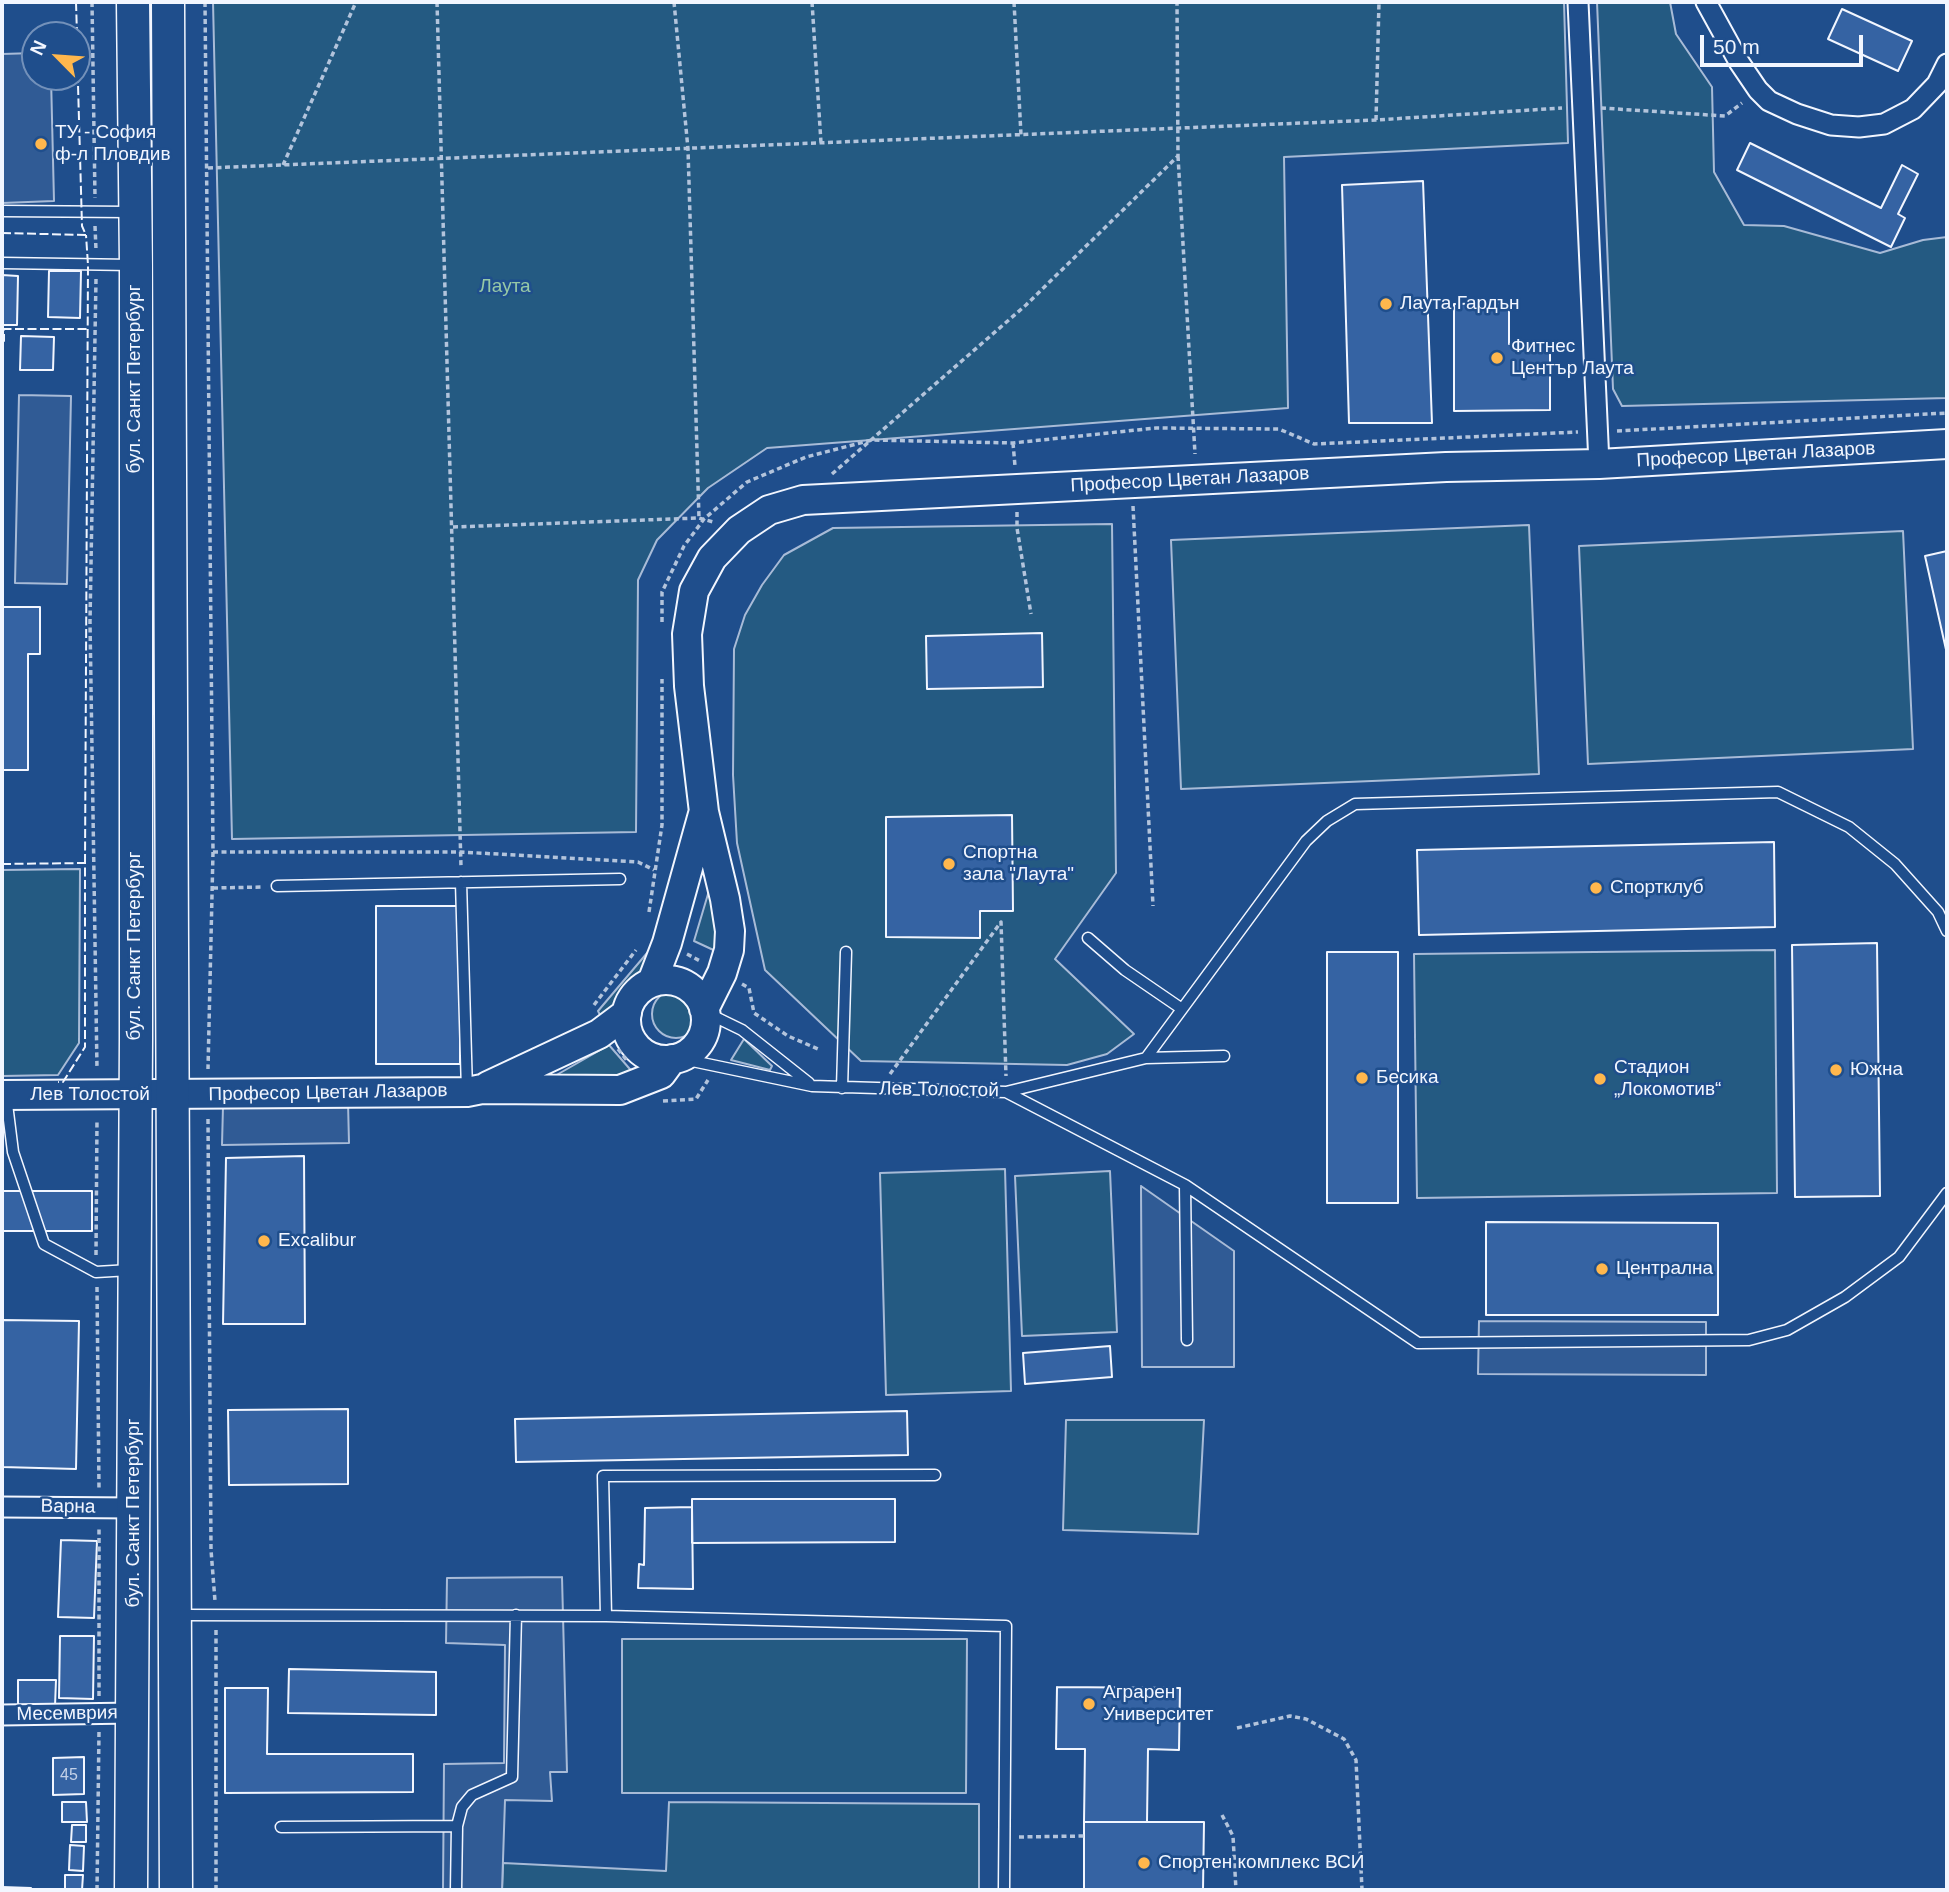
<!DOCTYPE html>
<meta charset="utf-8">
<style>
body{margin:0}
#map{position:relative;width:1949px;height:1892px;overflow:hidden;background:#1f4e8c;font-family:Helvetica,sans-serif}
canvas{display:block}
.frame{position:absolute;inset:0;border:4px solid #f2f6ff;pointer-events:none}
.north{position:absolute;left:21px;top:21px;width:70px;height:70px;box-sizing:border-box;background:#1f4e8c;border:2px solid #7391ba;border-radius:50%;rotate:295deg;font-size:19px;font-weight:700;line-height:28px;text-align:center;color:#f2f6ff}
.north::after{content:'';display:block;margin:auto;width:24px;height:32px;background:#ffb74d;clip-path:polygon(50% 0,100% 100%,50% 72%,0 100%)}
.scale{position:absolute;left:1700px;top:35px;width:163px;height:32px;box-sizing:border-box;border:4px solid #f2f6ff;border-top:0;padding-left:9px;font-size:21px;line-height:24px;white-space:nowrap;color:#f2f6ff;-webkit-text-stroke:5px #1f4e8c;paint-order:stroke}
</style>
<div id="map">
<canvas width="1949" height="1892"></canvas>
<div class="frame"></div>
<div class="north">N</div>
<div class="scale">50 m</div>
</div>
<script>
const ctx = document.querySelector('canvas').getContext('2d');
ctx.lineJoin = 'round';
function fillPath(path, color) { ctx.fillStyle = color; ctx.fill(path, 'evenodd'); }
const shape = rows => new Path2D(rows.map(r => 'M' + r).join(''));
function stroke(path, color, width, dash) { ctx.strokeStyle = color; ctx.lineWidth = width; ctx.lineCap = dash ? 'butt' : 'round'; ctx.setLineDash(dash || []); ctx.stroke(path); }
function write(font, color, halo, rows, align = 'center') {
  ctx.font = font + ' Helvetica,sans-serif'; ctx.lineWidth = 5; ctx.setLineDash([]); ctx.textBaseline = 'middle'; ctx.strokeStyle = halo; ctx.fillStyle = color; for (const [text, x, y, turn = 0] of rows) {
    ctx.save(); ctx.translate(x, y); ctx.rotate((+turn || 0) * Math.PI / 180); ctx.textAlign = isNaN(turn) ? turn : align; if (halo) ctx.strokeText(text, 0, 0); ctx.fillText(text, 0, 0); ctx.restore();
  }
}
const green = shape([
 [213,2,1564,2,1568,143,1284,157,1288,408,767,448,708,488,657,540,638,580,636,832,232,839,213,2],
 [1597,2,1670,2,1676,34,1712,87,1714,172,1744,225,1784,226,1880,253,1923,240,1947,237,1947,398,1622,406,1613,389,1597,2],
 [1112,524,1116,873,1055,959,1134,1034,1107,1054,1067,1065,861,1061,765,970,737,843,733,775,734,649,745,615,762,585,784,555,833,528,1112,524],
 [1529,525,1539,774,1181,789,1171,540,1529,525],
 [1903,531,1913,749,1588,764,1579,546,1903,531],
 [80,869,79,1043,58,1075,2,1076,2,870,80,869],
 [711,884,722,954,694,941,711,884],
 [653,946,662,947,631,990,601,1017,598,1011,653,946],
 [1775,950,1777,1193,1417,1198,1414,954,1775,950],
 '652 1014a24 24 0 1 1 48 0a24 24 0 1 1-48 0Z',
 [624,1031,635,1050,654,1064,644,1073,618,1037,624,1031],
 [744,1039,772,1066,770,1070,731,1060,744,1039],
 [609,1045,635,1075,559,1081,553,1077,609,1045],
 [1005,1169,1011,1391,886,1395,880,1173,1005,1169],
 [1110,1171,1117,1332,1022,1336,1015,1176,1110,1171],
 [1066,1420,1204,1420,1198,1534,1063,1530,1066,1420],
 [622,1639,967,1639,966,1793,622,1793,622,1639],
 [669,1802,979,1804,979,1890,502,1890,503,1863,666,1871,669,1802]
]);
fillPath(green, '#245a82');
stroke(green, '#a8bbd7', 2);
const parking = shape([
 [35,53,35,77,51,77,54,201,2,203,2,54,35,53],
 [19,395,71,396,67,584,15,583,19,395],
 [348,1102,349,1143,222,1145,223,1106,348,1102],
 [1141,1186,1234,1251,1234,1367,1142,1367,1141,1186],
 [1479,1321,1706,1322,1706,1375,1478,1374,1479,1321],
 [562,1577,567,1772,550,1772,552,1801,505,1800,502,1890,443,1890,444,1764,504,1763,505,1645,446,1643,447,1578,562,1577]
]);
fillPath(parking, '#305b95');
stroke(parking, '#a8bbd7', 2);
const building = shape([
 [1842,9,1912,41,1898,71,1828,39,1842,9],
 [1750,143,1881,208,1902,165,1918,174,1898,214,1905,218,1891,247,1737,170,1750,143],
 [1423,181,1432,423,1349,423,1342,185,1423,181],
 [49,271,81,271,80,318,48,317,49,271],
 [2,275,18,276,17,325,2,325,2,275],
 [1509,303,1509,344,1550,344,1550,410,1454,411,1454,304,1509,303],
 [21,336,54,337,53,370,20,370,21,336],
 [1947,551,1947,654,1925,556,1947,551],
 [2,607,40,607,40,654,28,654,28,770,2,770,2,607],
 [1042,633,1043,687,927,689,926,636,1042,633],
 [1012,815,1013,911,980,911,980,938,886,937,886,817,1012,815],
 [1774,842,1775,927,1419,935,1417,850,1774,842],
 [376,906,460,906,460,1064,376,1064,376,906],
 [1877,943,1880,1196,1795,1197,1792,945,1877,943],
 [1327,952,1398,952,1398,1203,1327,1203,1327,952],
 [304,1156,305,1324,223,1324,226,1158,304,1156],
 [2,1191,92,1191,92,1231,2,1231,2,1191],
 [1486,1222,1718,1223,1718,1315,1486,1315,1486,1222],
 [2,1320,79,1321,76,1469,2,1467,2,1320],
 [1110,1346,1112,1377,1025,1384,1023,1353,1110,1346],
 [348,1409,348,1484,229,1485,228,1410,348,1409],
 [907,1411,908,1455,516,1462,515,1419,907,1411],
 [692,1499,895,1499,895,1542,692,1543,692,1499],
 [692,1507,693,1589,638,1588,639,1564,644,1565,645,1508,692,1507],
 [61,1540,97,1541,94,1618,58,1617,61,1540],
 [60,1636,94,1636,93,1699,59,1698,60,1636],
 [289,1669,436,1672,436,1715,288,1713,289,1669],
 [18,1680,56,1680,55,1706,18,1706,18,1680],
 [1057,1687,1180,1688,1179,1750,1148,1749,1147,1822,1084,1822,1085,1749,1056,1749,1057,1687],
 [225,1688,268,1688,267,1754,413,1754,413,1792,225,1793,225,1688],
 [84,1757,84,1794,53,1795,53,1758,84,1757],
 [62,1802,86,1802,87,1822,62,1822,62,1802],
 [1084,1822,1204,1822,1203,1890,1084,1890,1084,1822],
 [72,1825,86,1825,86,1842,71,1842,72,1825],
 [70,1845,84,1846,83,1871,69,1870,70,1845],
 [65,1875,83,1875,82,1890,65,1890,65,1875],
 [2,1887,31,1888,31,1890,2,1890,2,1887]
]);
fillPath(building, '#3563a3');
stroke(building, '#f2f6ff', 2);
const lane = shape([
 [2,211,130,212],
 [2,263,132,265],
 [461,882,467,1091],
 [277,886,620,879],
 [1088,938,1125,970,1182,1009],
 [705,1012,742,1030,809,1083],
 [678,1058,812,1086,1006,1092,1146,1058,1224,1056],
 [1146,1058,1306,841,1327,821,1355,804,1778,792,1849,827,1895,864,1938,912,1947,931],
 [842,1088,846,952],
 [1006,1092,1185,1185,1418,1343,1749,1340,1787,1330,1845,1297,1899,1257,1947,1193],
 [6,1096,13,1152,44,1244,96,1272,130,1270],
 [1185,1185,1187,1340],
 [179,1615,606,1616,1006,1626,1004,1890],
 [606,1616,603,1476,935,1475],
 [281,1827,457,1826],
 [456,1890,457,1826,462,1807,472,1795,512,1777,516,1615]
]);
const street = shape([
 [1578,2,1599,464],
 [1706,2,1739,62,1758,90,1769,101,1797,114,1831,125,1859,127,1884,124,1913,109,1937,84,1947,64],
 [2,1507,134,1508],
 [2,1715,133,1713]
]);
const secondary = shape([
 '626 1020a40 40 0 1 1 80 0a40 40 0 1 1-80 0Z',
 [652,982,667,943,703,814],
 [704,1009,722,973,729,950,730,931,725,899,704,812,689,686,687,634,694,591,712,558,739,530,769,510,803,500,1446,467,1599,464,1947,444],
 [488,1086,599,1034,627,1013],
 [2,1095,467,1092,482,1089,620,1090,661,1074,672,1059]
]);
const primary = shape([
 [168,2,176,1890],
 [131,1890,136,1038,136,265,133,2]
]);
stroke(lane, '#f2f6ff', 13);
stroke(street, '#f2f6ff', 23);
stroke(secondary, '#f2f6ff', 32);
stroke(primary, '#f2f6ff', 35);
stroke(shape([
 [92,2,95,198],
 [205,2,213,852,208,1069],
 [437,2,461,867],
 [674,2,688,149,699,518],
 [812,2,821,143],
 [1014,2,1021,135],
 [1601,108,1725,116,1742,103],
 [1376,120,1379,2],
 [1178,156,1195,454],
 [283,165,356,2],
 [208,168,1376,120,1562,108],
 [95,226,96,250],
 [96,279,90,622,97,1069],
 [1617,431,1947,413],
 [1013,443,1015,466],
 [832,474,1026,305,1178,156,1177,2],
 [1133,506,1153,906],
 [1017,512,1017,528,1031,614],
 [453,527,699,518,713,522],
 [662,622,662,592,684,546,704,519,747,482,806,457,872,440,1013,443,1156,428,1279,429,1314,444,1578,432],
 [213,852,461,852,638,862,654,870],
 [213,888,264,887],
 [649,912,662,825,662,679],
 [687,954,702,962],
 [742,984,749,988,754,1013,788,1036,818,1049],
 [594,1005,636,950],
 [618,1049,628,1062],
 [890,1074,1001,922,1006,1076],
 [663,1101,696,1099,708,1080],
 [208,1119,211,1550,215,1601],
 [96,1255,97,1119],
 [97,1287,99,1489],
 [99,1696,99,1528],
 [1237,1728,1290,1716,1306,1719,1344,1739,1356,1760,1362,1890],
 [1222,1815,1233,1836,1236,1890],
 [1019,1837,1084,1836],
 [97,1890,99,1731],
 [216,1890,216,1630]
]), '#b3c4dc', 3.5, [5, 3.5]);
stroke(lane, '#1f4e8c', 10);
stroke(street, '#1f4e8c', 19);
stroke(secondary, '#1f4e8c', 28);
stroke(primary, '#1f4e8c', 32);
stroke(shape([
 [76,2,77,35],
 [2,233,86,235,82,226,77,49],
 [2,341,4,341,4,329,88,329],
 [85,863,88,265,86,235],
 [2,864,85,863,85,1047,63,1082,58,1082]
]), '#f2f6ff', 2, [9, 3.5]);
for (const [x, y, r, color] of [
 [41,144,7,"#ffb74d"],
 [1386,304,7,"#ffb74d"],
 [1497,358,7,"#ffb74d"],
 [949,864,7,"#ffb74d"],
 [1596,888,7,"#ffb74d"],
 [1836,1070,7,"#ffb74d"],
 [1362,1078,7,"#ffb74d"],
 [1600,1079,7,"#ffb74d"],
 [264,1241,7,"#ffb74d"],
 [1602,1269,7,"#ffb74d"],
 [1089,1704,7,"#ffb74d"],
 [1144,1863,7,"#ffb74d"]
]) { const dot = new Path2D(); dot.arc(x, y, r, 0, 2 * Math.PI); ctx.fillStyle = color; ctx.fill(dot); stroke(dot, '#1f4e8c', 2.5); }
write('16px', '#c3d1e8', null, [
 ["45",69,1776]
]);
write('19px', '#f2f6ff', '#1f4e8c', [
 ["ТУ - София",55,133],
 ["ф-л Пловдив",55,155],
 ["Лаута Гардън",1400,304],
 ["Фитнес",1511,347],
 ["Център Лаута",1511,369],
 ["Спортна",963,853],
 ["зала \"Лаута\"",963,875],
 ["Спортклуб",1610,888],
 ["Стадион",1614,1068],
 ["„Локомотив“",1614,1090],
 ["Южна",1850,1070],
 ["Бесика",1376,1078],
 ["Excalibur",278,1241],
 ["Централна",1616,1269],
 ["Аграрен",1103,1693],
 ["Университет",1103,1715],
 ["Спортен комплекс ВСИ",1158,1863]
], 'left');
write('19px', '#97c8a6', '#1f4e8c', [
 ["Лаута",505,287]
]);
write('19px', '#f2f6ff', '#1f4e8c', [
 ["бул. Санкт Петербург",135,379,-90],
 ["Професор Цветан Лазаров",1756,455,-3],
 ["Професор Цветан Лазаров",1190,480,-3],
 ["бул. Санкт Петербург",135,946,-90],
 ["Лев Толостой",939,1090,1],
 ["Професор Цветан Лазаров",328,1093,-1],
 ["Лев Толостой",90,1095],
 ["Варна",68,1507,1],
 ["бул. Санкт Петербург",134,1513,-90],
 ["Месемврия",67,1714,-1]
]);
</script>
